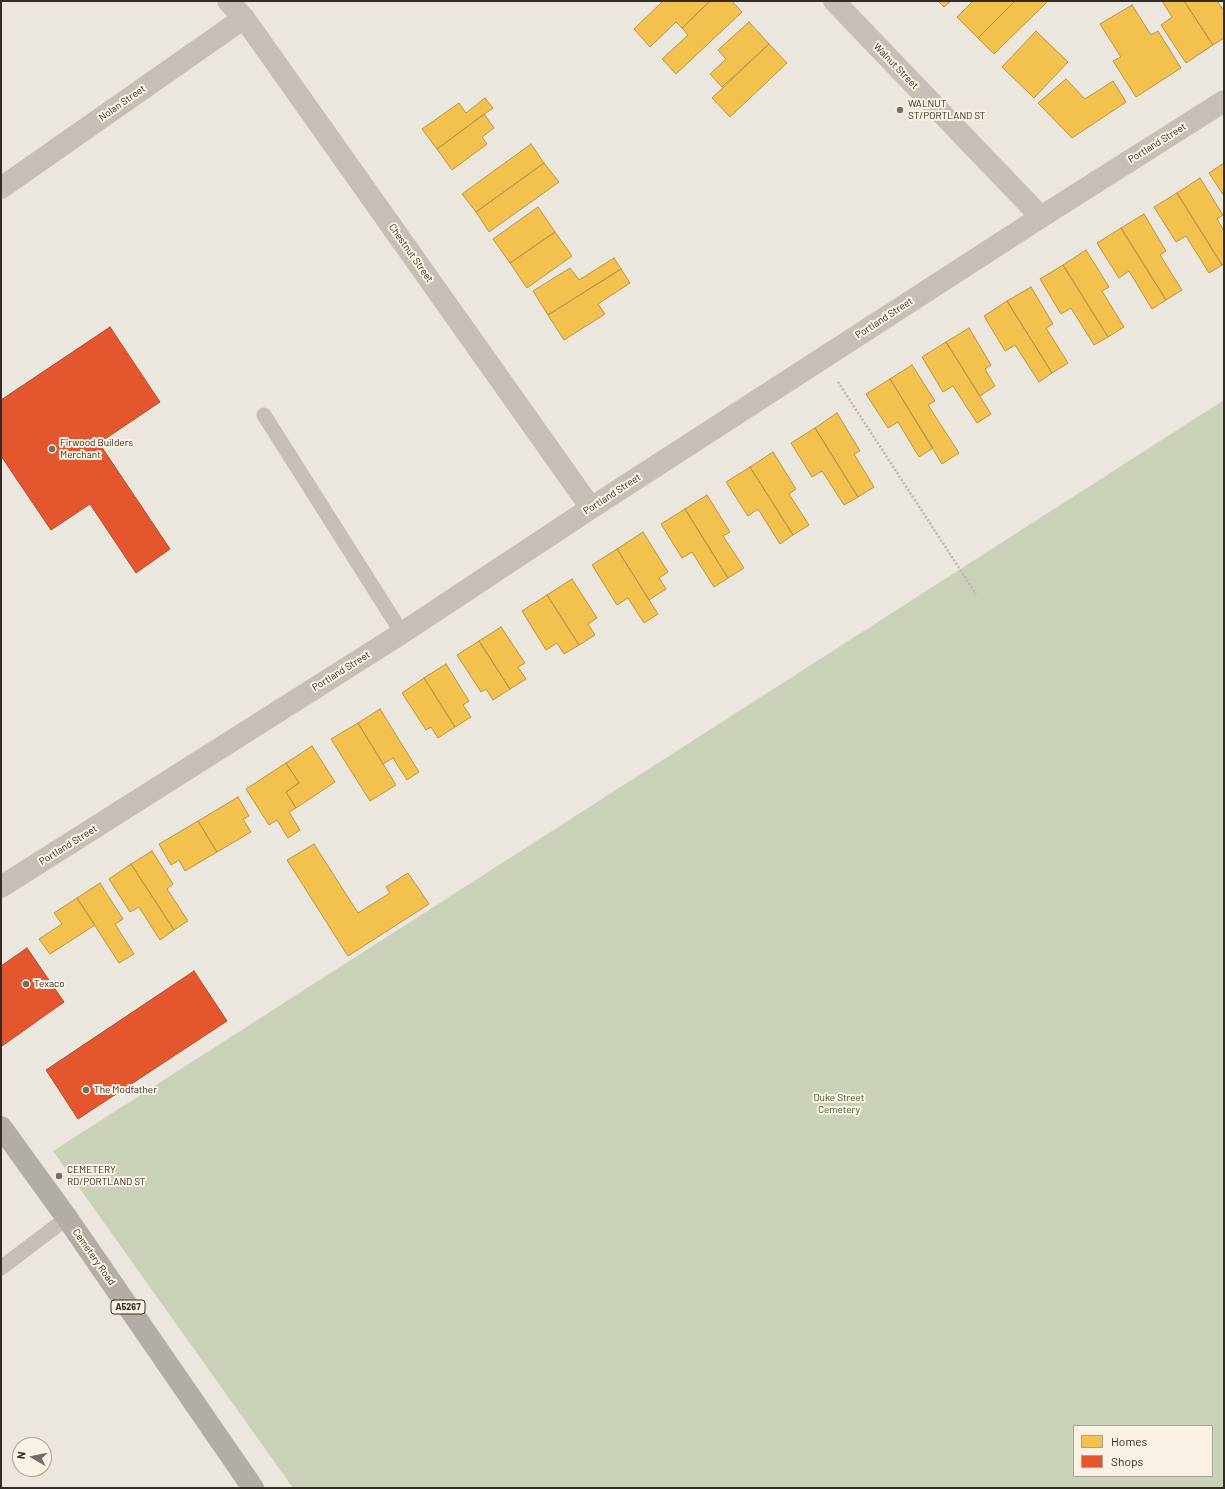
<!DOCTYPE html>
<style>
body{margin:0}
#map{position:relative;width:1225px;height:1489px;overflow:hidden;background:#ece7de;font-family:Barlow,sans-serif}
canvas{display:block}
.frame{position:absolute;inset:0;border:2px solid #352c26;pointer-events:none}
.legend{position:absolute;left:1073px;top:1425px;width:140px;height:52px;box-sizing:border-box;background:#f9f2e4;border:1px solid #aba398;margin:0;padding:5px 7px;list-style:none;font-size:12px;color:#352c26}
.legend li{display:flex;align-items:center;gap:8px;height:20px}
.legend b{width:20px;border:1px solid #aba398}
.north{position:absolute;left:12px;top:1437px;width:40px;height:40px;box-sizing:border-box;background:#f9f2e4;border:1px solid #aba398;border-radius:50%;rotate:279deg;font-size:11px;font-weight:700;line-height:16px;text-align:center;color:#352c26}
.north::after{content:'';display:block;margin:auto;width:14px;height:18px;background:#756d66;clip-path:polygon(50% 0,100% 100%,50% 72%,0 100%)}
</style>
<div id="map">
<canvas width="1225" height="1489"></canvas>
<div class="frame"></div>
<ul class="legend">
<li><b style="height:11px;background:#f2c14e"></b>Homes</li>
<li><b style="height:11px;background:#e4572e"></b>Shops</li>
</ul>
<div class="north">N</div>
</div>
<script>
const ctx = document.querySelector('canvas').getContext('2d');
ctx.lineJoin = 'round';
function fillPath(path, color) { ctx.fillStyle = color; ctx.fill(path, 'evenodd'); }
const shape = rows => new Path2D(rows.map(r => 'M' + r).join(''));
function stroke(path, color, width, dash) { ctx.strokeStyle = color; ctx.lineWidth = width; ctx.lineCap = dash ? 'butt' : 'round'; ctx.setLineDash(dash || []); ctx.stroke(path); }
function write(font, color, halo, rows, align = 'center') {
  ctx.font = font + ' Barlow,sans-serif'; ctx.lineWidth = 4; ctx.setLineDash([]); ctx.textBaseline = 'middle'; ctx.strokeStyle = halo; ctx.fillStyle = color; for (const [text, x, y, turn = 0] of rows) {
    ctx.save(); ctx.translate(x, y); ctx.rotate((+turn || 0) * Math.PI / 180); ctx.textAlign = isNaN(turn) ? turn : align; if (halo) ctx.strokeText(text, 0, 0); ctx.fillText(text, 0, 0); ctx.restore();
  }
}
fillPath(shape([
 [1224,400,1224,1488,293,1488,53,1151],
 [1074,1426,1212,1426,1212,1476,1074,1476]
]), '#c9d2b8');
const homes = shape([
 [663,1,710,1,682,28,676,22,650,47,634,29,663,1],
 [710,1,732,1,742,12,676,74,662,59,688,35,682,28,710,1],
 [938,1,951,1,944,7,938,1],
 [973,1,1015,1,978,38,957,17,973,1],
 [1015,1,1048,1,994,54,978,38,1015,1],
 [1162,1,1184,1,1213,45,1186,63,1161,25,1172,17,1162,1],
 [1184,1,1217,1,1224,11,1224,38,1213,45,1184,1],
 [1132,5,1151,35,1158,31,1181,68,1136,97,1113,61,1121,57,1100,24,1132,5],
 [749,22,769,44,722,87,710,74,726,59,718,50,749,22],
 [1036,31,1068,62,1034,98,1002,67,1036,31],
 [769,44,787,63,730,117,712,98,769,44],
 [1066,79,1085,99,1113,81,1126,102,1072,138,1038,103,1066,79],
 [485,98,493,108,437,149,422,129,459,103,466,113,485,98],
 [484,114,494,128,482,137,487,144,452,170,437,149,484,114],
 [531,144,544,163,476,212,462,194,531,144],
 [544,163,559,182,489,232,476,212,544,163],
 [1224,163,1224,196,1209,173,1224,163],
 [1200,178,1223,215,1217,219,1224,231,1224,264,1222,265,1177,193,1200,178],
 [1177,193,1222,265,1209,273,1186,236,1176,242,1154,207,1177,193],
 [538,207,555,232,510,263,493,239,538,207],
 [1144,214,1166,251,1160,255,1182,290,1166,300,1121,228,1144,214],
 [1121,228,1166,300,1152,309,1129,271,1119,278,1097,243,1121,228],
 [555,232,572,256,527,288,510,263,555,232],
 [1086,250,1109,287,1102,291,1124,327,1108,337,1063,265,1086,250],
 [614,258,621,269,548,315,533,291,570,268,579,280,614,258],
 [1063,265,1108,337,1094,345,1071,308,1061,314,1040,279,1063,265],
 [621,269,630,283,598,304,605,314,564,340,548,315,621,269],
 [1031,287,1053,324,1046,328,1068,363,1052,373,1007,301,1031,287],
 [1007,301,1052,373,1039,382,1015,345,1005,351,984,316,1007,301],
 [969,328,991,365,985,369,995,386,980,396,946,342,969,328],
 [946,342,991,414,977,423,953,386,943,392,922,357,946,342],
 [912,365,935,401,928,405,959,453,942,464,890,379,912,365],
 [890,379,933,448,919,457,898,422,888,428,866,394,890,379],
 [837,413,860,451,854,454,874,487,858,497,815,428,837,413],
 [815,428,858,497,844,505,822,471,812,477,791,443,815,428],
 [773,452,796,489,789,494,809,525,793,535,750,467,773,452],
 [750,467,793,535,780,544,758,509,748,516,726,482,750,467],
 [707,495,730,532,723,536,744,568,728,578,685,509,707,495],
 [685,509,728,578,714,587,692,552,682,558,661,524,685,509],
 [643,532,668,572,659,578,666,589,649,600,617,549,643,532],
 [617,549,658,614,644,623,628,598,617,605,592,565,617,549],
 [572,579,597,618,588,624,595,635,579,645,547,595,572,579],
 [547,595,579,645,564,654,557,643,546,650,522,611,547,595],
 [501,627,525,663,518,667,526,679,510,689,479,641,501,627],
 [479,641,510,689,493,700,486,689,481,692,457,655,479,641],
 [446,664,469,701,463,705,471,717,455,727,424,678,446,664],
 [424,678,455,727,438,738,431,727,426,730,402,693,424,678],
 [380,709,419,772,407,780,393,758,383,764,358,723,380,709],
 [358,723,396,785,370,801,331,739,358,723],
 [312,746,335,782,296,808,286,792,299,783,286,763,312,746],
 [286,763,299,783,286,792,296,808,289,812,300,830,288,838,277,820,269,825,246,789,286,763],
 [238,797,249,816,243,819,251,832,217,852,198,821,238,797],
 [198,821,217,852,185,871,179,860,171,865,159,844,198,821],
 [314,844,358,913,390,893,386,887,408,873,429,904,348,956,287,860,314,844],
 [152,851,173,884,167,889,188,921,174,930,131,864,152,851],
 [131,864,174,930,160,940,139,907,130,912,109,879,131,864],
 [100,883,123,919,115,924,134,954,119,963,77,898,100,883],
 [77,898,95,925,50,954,39,939,62,924,54,913,77,898]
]);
fillPath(homes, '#f2c14e');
stroke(homes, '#b99442', 1);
const shops = shape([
 [110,327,160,402,99,443,170,549,136,573,90,504,51,530,1,456,1,400,110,327],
 [27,948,64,1002,2,1046,1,1044,1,966,27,948],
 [194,971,227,1021,78,1119,46,1070,194,971]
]);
fillPath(shops, '#e4572e');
stroke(shops, '#b04a2c', 1);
stroke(shape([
 [838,382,976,594]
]), '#bdb7b0', 2.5, [2, 2]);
stroke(shape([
 [264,415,402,633],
 [1,1268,67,1218]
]), '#c5bfb7', 15);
stroke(shape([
 [228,1,244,18,591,508],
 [834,1,1041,217],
 [1,188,244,18],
 [1,887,402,633,591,508,1041,217,1224,101]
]), '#c5bfb7', 22);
stroke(shape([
 [1,1127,67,1218,253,1488]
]), '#b3ada7', 22);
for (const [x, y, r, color] of [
 [900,110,4,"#756d66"],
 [52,449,4,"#756d66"],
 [26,984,4,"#756d66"],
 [86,1090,4,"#756d66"],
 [59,1176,4,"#756d66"]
]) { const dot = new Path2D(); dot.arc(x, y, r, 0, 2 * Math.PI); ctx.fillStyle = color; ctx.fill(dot); stroke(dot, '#f9f2e4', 1.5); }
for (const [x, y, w] of [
 [128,1307,34]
]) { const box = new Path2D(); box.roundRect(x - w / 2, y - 7, w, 14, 3); ctx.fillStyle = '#f9f2e4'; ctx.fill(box); stroke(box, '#352c26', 1); }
write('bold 9px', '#352c26', null, [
 ["A5267",128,1307]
]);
write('10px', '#352c26', '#f9f2e4', [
 ["Walnut Street",896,66,46],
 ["Nolan Street",122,103,-35],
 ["Portland Street",1157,143,-32],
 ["Chestnut Street",411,253,55],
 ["Portland Street",884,318,-33],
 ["Portland Street",612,494,-33],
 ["Portland Street",341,671,-32],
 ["Portland Street",68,845,-32],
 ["Cemetery Road",94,1257,55]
]);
write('10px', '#352c26', '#f9f2e4', [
 ["WALNUT",908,104],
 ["ST/PORTLAND ST",908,116],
 ["Firwood Builders",60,443],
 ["Merchant",60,455],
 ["Texaco",34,984],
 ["The Modfather",94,1090],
 ["CEMETERY",67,1170],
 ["RD/PORTLAND ST",67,1182]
], 'left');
write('10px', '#3e5329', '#f9f2e4', [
 ["Duke Street",839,1098],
 ["Cemetery",839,1110]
]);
</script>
